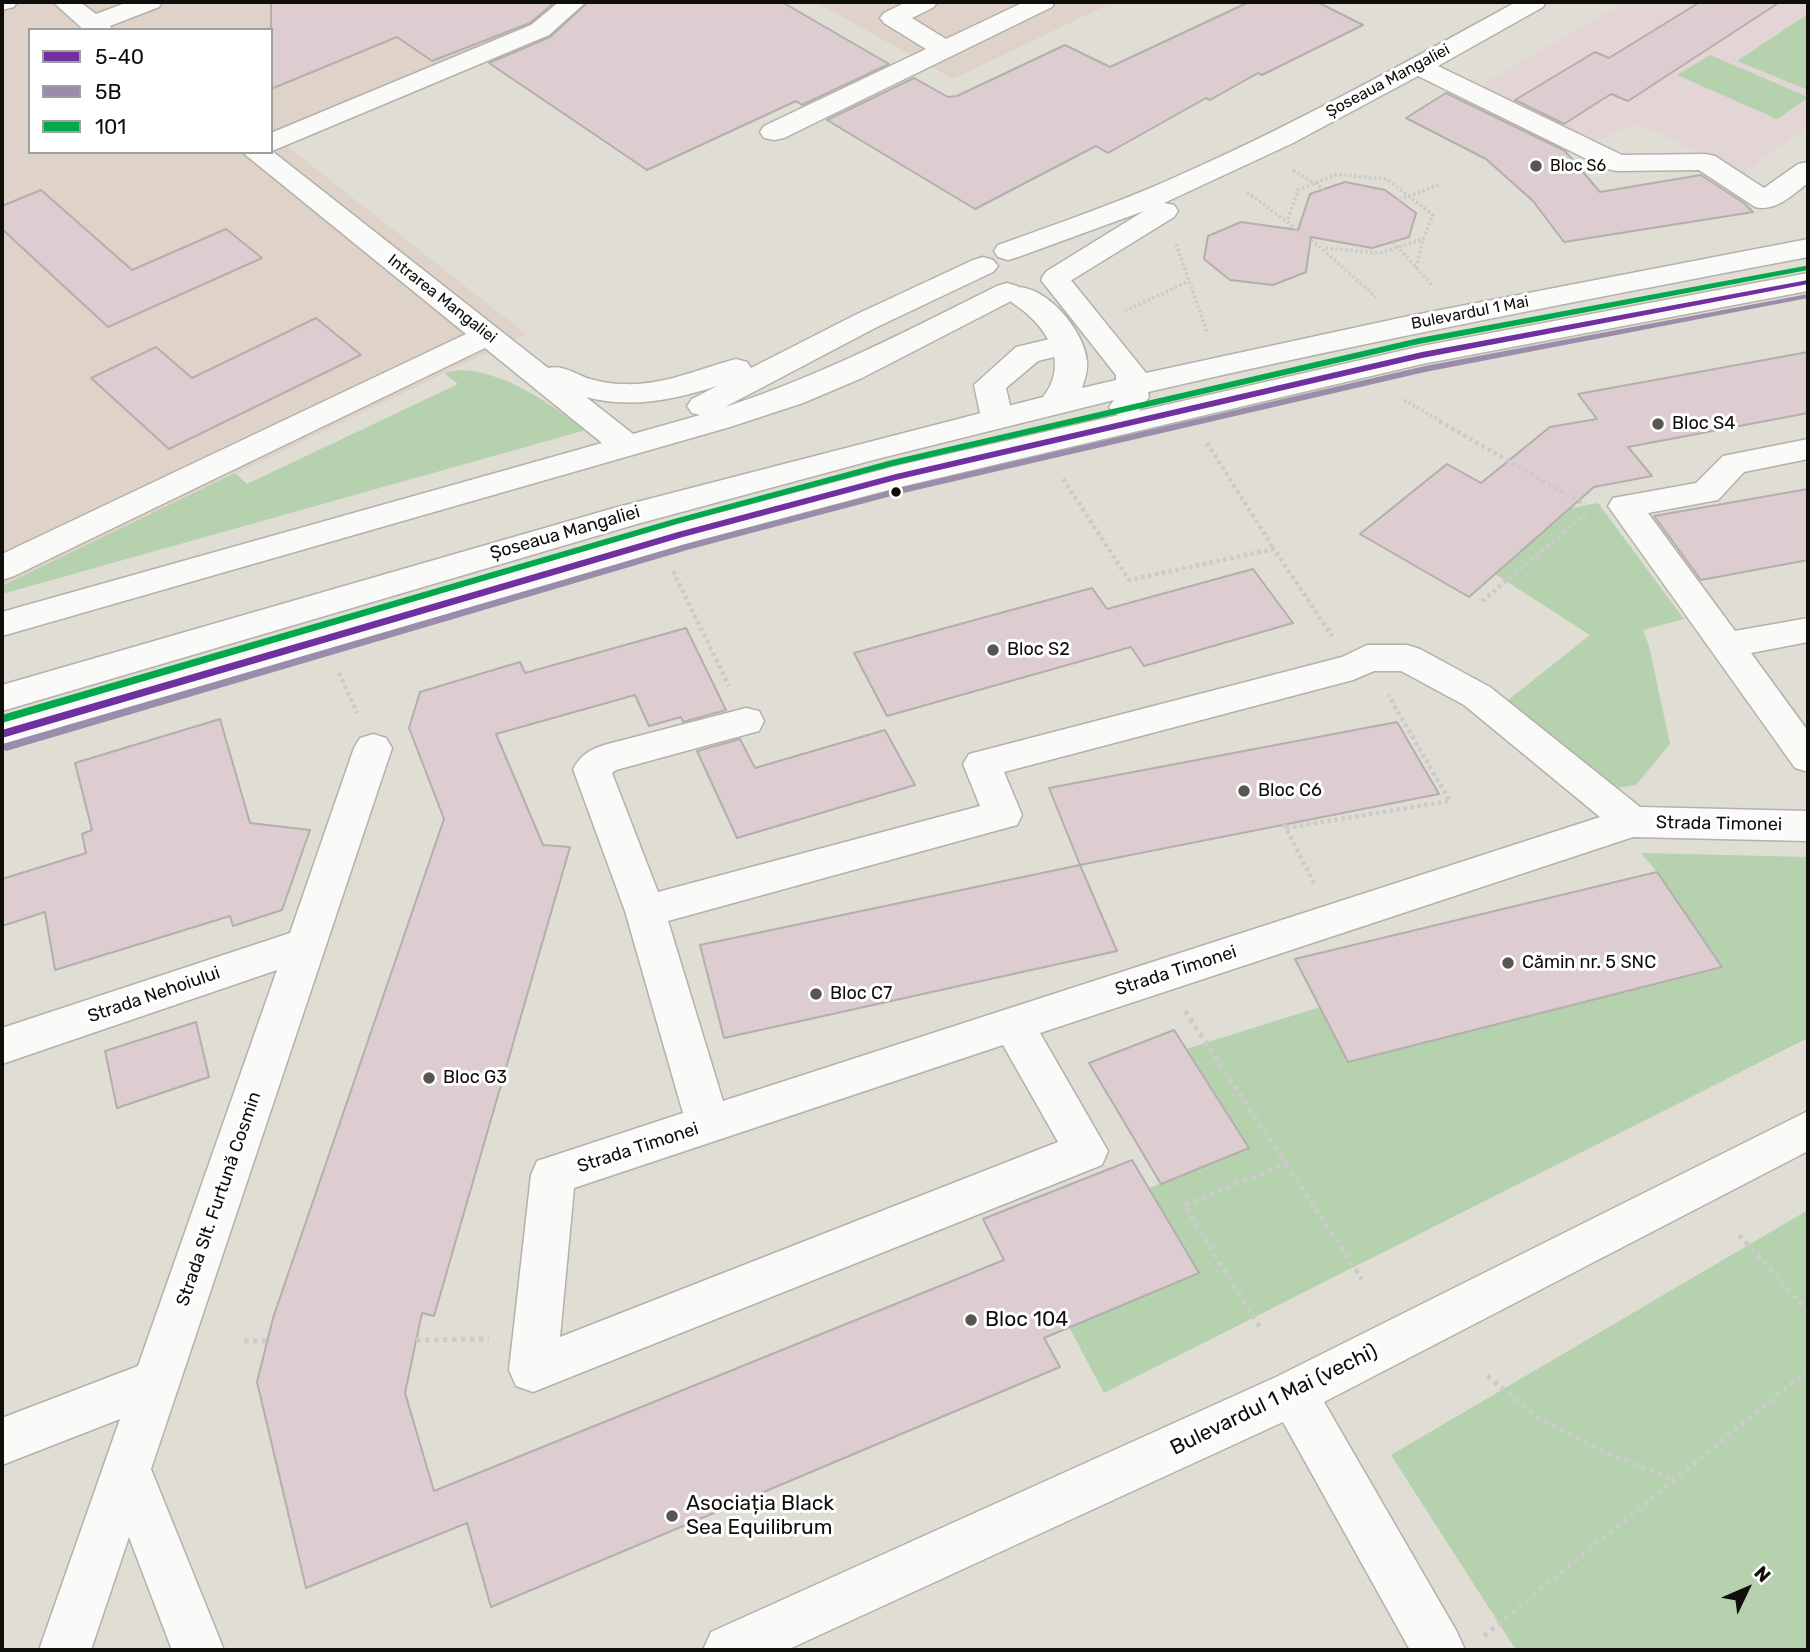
<!DOCTYPE html>
<meta charset="utf-8">
<style>
body{margin:0}
#map{position:relative;width:1810px;height:1652px;overflow:hidden;background:#dfddd4;font-family:Rubik,sans-serif}
canvas{display:block}
.frame{position:absolute;inset:0;border:4px solid #0f0e09;pointer-events:none}
.legend{position:absolute;left:28px;top:28px;width:245px;height:126px;box-sizing:border-box;background:#fff;border:2px solid #9f9f9d;margin:0;padding:9px 12px;list-style:none;font-size:21px;color:#0f0e09}
.legend li{display:flex;align-items:center;gap:14px;height:35px}
.legend b{width:35px;border:2px solid #9f9f9d}
.north{position:absolute;left:1712px;top:1554px;width:70px;height:70px;-webkit-text-stroke:5px #fff;paint-order:stroke;rotate:46deg;font-size:19px;font-weight:700;line-height:28px;text-align:center;color:#0f0e09}
.north::after{content:'';display:block;margin:auto;width:24px;height:32px;background:#0f0e09;clip-path:polygon(50% 0,100% 100%,50% 72%,0 100%)}
</style>
<div id="map">
<canvas width="1810" height="1652"></canvas>
<div class="frame"></div>
<ul class="legend">
<li><b style="height:9px;background:#7030a0"></b>5-40</li>
<li><b style="height:9px;background:#9a8caa"></b>5B</li>
<li><b style="height:9px;background:#01a84c"></b>101</li>
</ul>
<div class="north">N</div>
</div>
<script>
const context = document.querySelector('canvas').getContext('2d');
context.lineJoin = 'round';
function fill(path, color) {
  context.fillStyle = color;
  context.fill(path, 'evenodd');
}
function strokePath(path, color, width, dash) {
  context.strokeStyle = color;
  context.lineWidth = width;
  context.lineCap = dash ? 'butt' : 'round';
  context.setLineDash(dash || []);
  context.stroke(path);
}
function label(font, color, halo, rows, align = 'center') {
  context.font = font + ' Rubik,sans-serif';
  context.lineWidth = 6;
  context.setLineDash([]);
  context.textBaseline = 'middle';
  context.strokeStyle = halo;
  context.fillStyle = color;
  for (const [text, x, y, turn = 0] of rows) {
    context.save();
    context.translate(x, y);
    context.rotate((+turn || 0) * Math.PI / 180);
    context.textAlign = isNaN(turn) ? turn : align;
    if (halo) context.strokeText(text, 0, 0);
    context.fillText(text, 0, 0);
    context.restore();
  }
}
fill(new Path2D(`
 M2 2H593L274 136 526 334 2 586ZM30 30H271V152H30Z
 M816 2H1113L953 79Z`), '#dfd2c8');
fill(new Path2D(`
 M1626 2H1808V126L1743 174 1638 124 1595 141 1479 86Z`), '#e3d5d6');
fill(new Path2D(`
 M1808 14V90L1737 61Z
 M1710 55 1808 97V98L1777 119 1677 75Z
 M459 370C506 371 549 404 586 430L2 594V586L235 473 247 484 458 384 444 373Z
 M1598 503 1684 619 1643 630 1649 646 1670 744 1636 785 1610 789 1507 701 1590 635 1495 574 1571 508Z
 M1641 853 1808 857V1038L1104 1393 1069 1327 1199 1273 1149 1188 1248 1148 1186 1049 1320 1007 1349 1062 1722 968 1657 872Z
 M1808 1210V1650H1516L1391 1455Z`), '#b5d1ae');
const building = new Path2D(`
 M271 2H555L530 23 432 61 397 37 271 89Z
 M588 2H782L889 64 802 105 796 101 647 170 489 63 550 37Z
 M1249 2H1317L1363 25 1262 75 1258 73 1210 100 1206 98 1108 153 1096 146 975 209 827 120 914 78 948 97 957 96 1065 45 1110 67Z
 M1700 2H1780L1628 101 1611 94 1564 124 1515 100 1595 52 1609 58Z
 M1446 93 1565 151 1600 192 1701 175 1744 203 1753 212 1564 242 1533 201 1486 159 1406 118Z
 M1345 182 1385 190 1416 213 1409 237 1372 248 1311 237 1306 272 1273 285 1230 280 1204 259 1208 236 1241 222 1298 230 1310 194Z
 M41 190 132 270 226 229 262 258 108 327 2 229V206Z
 M316 318 361 355 169 449 91 378 156 347 192 378Z
 M1808 352V413L1628 447 1652 476 1594 487 1469 597 1360 534 1447 464 1481 483 1550 427 1597 419 1578 394Z
 M1808 489V560L1701 580 1654 516Z
 M1253 569 1293 623 1144 666 1131 647 887 716 854 653 1092 588 1107 609Z
 M686 628 726 710 683 722 681 717 649 726 635 695 496 734 543 845 570 847 434 1316 422 1313 405 1393 434 1491 1004 1260 983 1219 1132 1160 1199 1273 1044 1338 1060 1367 491 1607 467 1523 306 1588 257 1382 273 1318 444 819 409 728 420 692 520 662 525 673Z
 M220 719 250 823 310 830 282 910 233 926 230 916 55 970 45 912 2 926V879L86 853 82 834 92 830 75 763Z
 M1397 722 1439 794 1080 865 1049 788Z
 M885 730 915 785 737 838 697 751 740 739 755 768Z
 M1080 865 1117 951 724 1038 700 945Z
 M1657 872 1722 967 1348 1062 1295 959Z
 M196 1022 209 1077 117 1108 105 1051Z
 M1174 1030 1249 1148 1161 1184 1089 1063Z`);
fill(building, '#decdd0');
strokePath(building, '#b2afac', 2);
const minor = new Path2D(`
 M2 2H17L14 7 2 10Z
 M53 2H80L96 14 128 2H162L159 7 110 26 112 30H84Z
 M559 2H586L549 35 272 151 548 368C563 364 577 375 590 379 601 382 612 384 623 384 663 386 698 369 736 359L747 362 751 368 855 315 973 260 983 257 993 260 998 266 993 272 877 327 725 407C820 376 907 331 997 286L1007 283 1017 286 1022 292 1017 298 862 378 803 403 730 427 2 636V612L602 443 485 348 14 576 2 580V554L466 334 242 152H271V133L531 25ZM717 386 692 399 687 406 692 413 700 415 633 434 586 397C631 409 673 400 717 386Z
 M906 2H937L934 7 912 18 946 39 1024 2H1055L1052 7 784 138 774 140 764 138 760 132 764 126 926 49 884 23 880 18 884 13Z
 M1516 2H1546L1543 7 1438 66 1622 155 1705 154 1715 156 1764 188 1798 164 1808 162V183C1792 195 1776 212 1755 207L1699 170 1617 171 1607 169 1418 76 1293 143 1164 203 1174 205 1178 211 1174 217 1067 283 1057 286 1047 283 1042 277 1047 271 1144 211 1018 257 1008 260 998 257 994 251 998 245C1056 224 1115 204 1171 179 1290 127 1403 64 1516 2Z
 M1067 335 1078 337 1082 344 1078 351 1038 361 1006 388 1013 418 1008 425 997 428 986 425 981 418 974 385 1016 347Z
 M1808 439V459L1744 472 1718 500 1648 513 1735 631 1808 618V642L1751 653 1808 731V772L1795 768 1608 506 1613 498 1696 483 1723 456Z
 M1367 645H1407L1420 649 1490 687 1640 807 1808 811V841L1633 837 1040 1033 1108 1151 1102 1165 533 1392 516 1386 509 1370 531 1175 537 1161 683 1113 625 911 573 769C581 755 589 750 604 745L746 708 759 711 764 721 759 731 616 770 612 773 658 892 980 806 963 764 969 754 1342 657ZM1374 671H1401L1464 705 1600 817 723 1101 668 921 1017 825 1022 815 1004 772 1353 680ZM1003 1045 1058 1142 560 1337 574 1188Z
 M373 734 386 738 392 748 151 1469 224 1650H172L129 1537 91 1650H39L120 1419 2 1465V1418L138 1366 277 970 2 1064V1028L290 933 354 748 360 738Z
 M1808 1111V1151L1324 1402 1457 1632 1465 1650H1410L1283 1422 787 1650H703L711 1632 1276 1377Z`);
const major = new Path2D(`
 M1808 239V257C1588 299 1367 341 1148 392L1149 397 1139 411 1422 346 1808 273V291L1422 364 896 488 689 543 2 748V720L681 523 896 466 1119 415 1114 414 1109 407 1114 400 877 459 637 524 2 711V685L614 508 1043 397C1067 367 1052 335 1025 312 1017 306 1010 302 1004 294L1008 288C1042 279 1084 329 1087 361 1088 371 1085 378 1082 388L1116 380V375L1041 280 1046 274 1056 271 1066 274 1146 373 1404 317Z`);
strokePath(minor, '#b3b1aa', 3);
strokePath(major, '#b3b1aa', 3);
strokePath(new Path2D(`
 M1293 170 1324 189
 M1247 192 1314 242 1376 297
 M1399 200 1441 184
 M1288 219 1298 190 1337 174 1387 179 1433 215 1423 239 1379 253 1324 248
 M1393 242 1432 285
 M1176 244 1207 332
 M1416 268 1423 239
 M1125 311 1189 281
 M1404 400 1443 422`), '#cccbc9', 3.5, [2.5, 2.5]);
strokePath(new Path2D(`
 M1439 421 1585 505
 M1207 443 1274 549
 M1063 479 1129 580 1274 549 1332 636
 M673 571 729 686
 M1482 601 1586 514
 M339 673 357 713
 M1284 824 1314 883
 M1286 828 1450 801 1388 695`), '#cccbc9', 4.5, [3.5, 3.5]);
strokePath(new Path2D(`
 M1185 1011 1286 1164 1184 1205 1262 1331
 M1286 1164 1362 1279
 M1739 1235 1808 1311
 M416 1340 489 1339
 M244 1341H267
 M1487 1376 1538 1417 1595 1448 1674 1480
 M1484 1636 1808 1370`), '#cccbc9', 5, [4.5, 4.5]);
fill(minor, '#fafaf9');
fill(major, '#fafaf9');
fill(new Path2D(`
 M1808 280V284L1422 358 896 480 683 537 2 738V730L678 532 896 474 1422 352Z`), '#7030a0');
fill(new Path2D(`
 M1808 294V298L1425 372 899 494 687 550 6 751 2 748V744L6 743 682 545 899 488 1425 366Z`), '#9a8caa');
fill(new Path2D(`
 M1805 266H1808V270L1419 344 892 466 680 523 2 723V715L674 519 892 460 1419 338Z`), '#01a84c');
for (const [x, y, r, color] of [
 [1536,166,7,"#585650"],
 [1658,424,7,"#585650"],
 [896,492,6,"#0f0e09"],
 [993,650,7,"#585650"],
 [1244,791,7,"#585650"],
 [1508,963,7,"#585650"],
 [816,994,7,"#585650"],
 [429,1078,7,"#585650"],
 [971,1320,7,"#585650"],
 [672,1516,7,"#585650"]
]) {
  const dot = new Path2D();
  dot.arc(x, y, r, 0, 2 * Math.PI);
  context.fillStyle = color;
  context.fill(dot);
  strokePath(dot, '#fff', 2.5);
}
label('16px', '#0f0e09', '#fff', [
 ["Șoseaua Mangaliei",1388,81,-28],
 ["Intrarea Mangaliei",442,299,38],
 ["Bulevardul 1 Mai",1470,313,-11]
]);
label('16px', '#0f0e09', '#fff', [
 ["Bloc S6",1550,166]
], 'left');
label('18px', '#0f0e09', '#fff', [
 ["Bloc S4",1672,424],
 ["Bloc S2",1007,650],
 ["Bloc C6",1258,791],
 ["Cămin nr. 5 SNC",1522,963],
 ["Bloc C7",830,994],
 ["Bloc G3",443,1078]
], 'left');
label('18px', '#0f0e09', '#fff', [
 ["Șoseaua Mangaliei",565,533,-16],
 ["Strada Timonei",1719,824,1],
 ["Strada Timonei",1176,971,-18],
 ["Strada Nehoiului",154,995,-19],
 ["Strada Timonei",638,1148,-18],
 ["Strada Slt. Furtună Cosmin",219,1199,-71]
]);
label('21px', '#0f0e09', '#fff', [
 ["Bloc 104",985,1320],
 ["Asociația Black",686,1504],
 ["Sea Equilibrum",686,1528]
], 'left');
label('21px', '#0f0e09', '#fff', [
 ["Bulevardul 1 Mai (vechi)",1274,1400,-26]
]);
</script>
